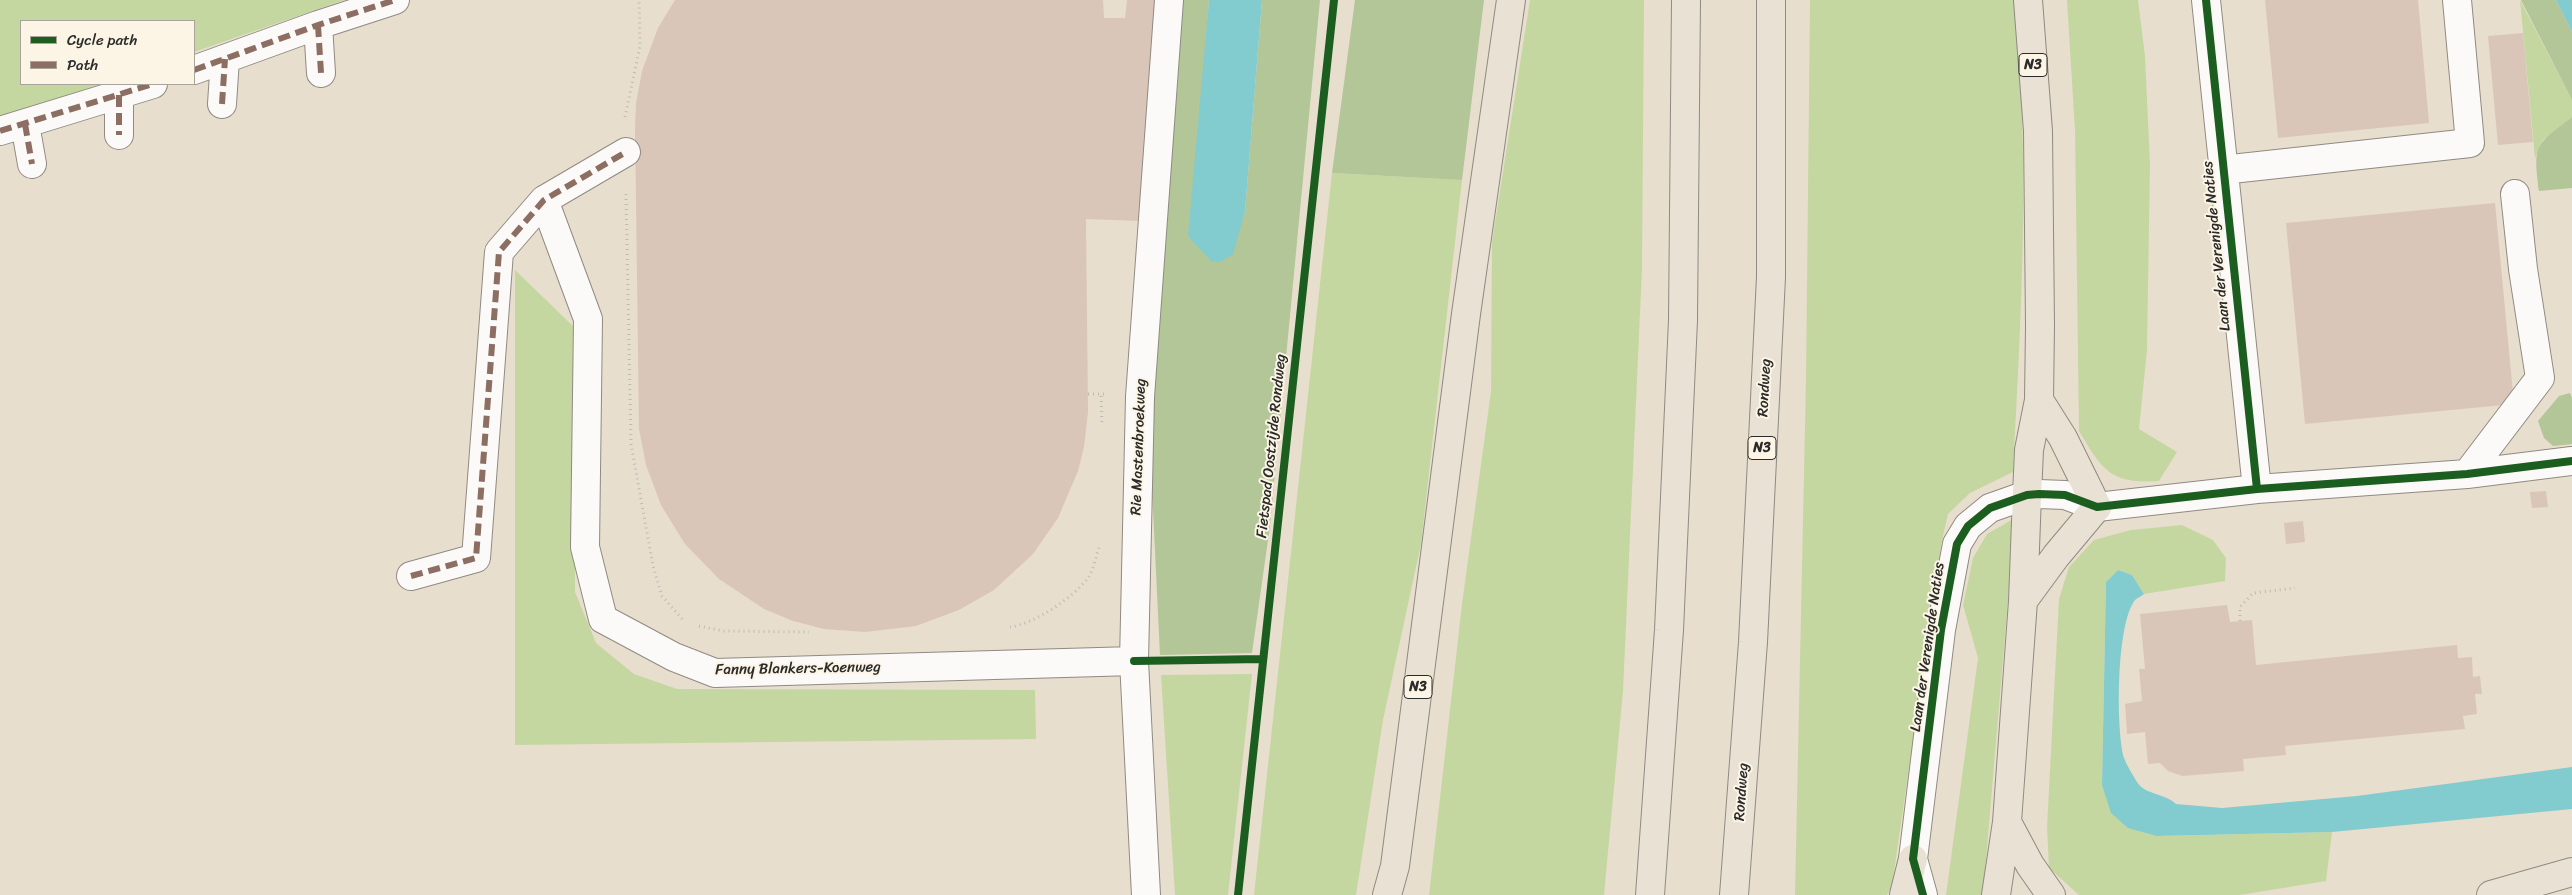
<!DOCTYPE html>
<style>
body{margin:0}
#map{position:relative;width:2572px;height:895px;overflow:hidden;background:#e8dece;font-family:Sriracha,sans-serif}
canvas{display:block}
.legend{position:absolute;left:20px;top:20px;width:175px;height:65px;box-sizing:border-box;background:#fcf5e5;border:1px solid #a8a49b;margin:0;padding:6px 9px;list-style:none;font-size:15px;color:#2b2b2b}
.legend li{display:flex;align-items:center;gap:10px;height:25px}
.legend b{width:25px;border:1px solid #a8a49b}
</style>
<div id="map">
<canvas width="2572" height="895"></canvas>
<ul class="legend">
<li><b style="height:6px;background:#1b5e20"></b>Cycle path</li>
<li><b style="height:6px;background:#8d6e63"></b>Path</li>
</ul>
</div>
<script>
const context = document.querySelector('canvas').getContext('2d');
context.lineJoin = 'round';
function fill(path, color) {
  context.fillStyle = color;
  context.fill(path, 'evenodd');
}
function strokePath(path, color, width, dash) {
  context.strokeStyle = color;
  context.lineWidth = width;
  context.lineCap = dash ? 'butt' : 'round';
  context.setLineDash(dash || []);
  context.stroke(path);
}
function label(font, color, halo, rows, align = 'center') {
  context.font = font + ' Sriracha,sans-serif';
  context.lineWidth = 4;
  context.setLineDash([]);
  context.textBaseline = 'middle';
  context.strokeStyle = halo;
  context.fillStyle = color;
  for (const [text, x, y, turn = 0] of rows) {
    context.save();
    context.translate(x, y);
    context.rotate((+turn || 0) * Math.PI / 180);
    context.textAlign = isNaN(turn) ? turn : align;
    if (halo) context.strokeText(text, 0, 0);
    context.fillText(text, 0, 0);
    context.restore();
  }
}
fill(new Path2D(`
 M0 0H344L194 52V21H21V84H101L0 119Z
 M1530 0H1644L1642 269 1623 691 1604 895H1429L1462 604 1491 391 1492 242Z
 M1810 0H2014C2031 157 2021 315 2013 472L1970 493 1948 514 1941 545 1892 886 1887 895H1795L1806 379Z
 M2067 0H2138L2145 56 2150 164 2147 350 2139 429 2177 452 2159 481C2110 484 2103 471 2079 431L2075 131Z
 M2520 0 2572 100V117L2542 141 2535 158Z
 M1332 173 1462 180 1421 544 1383 720 1356 895H1254Z
 M515 270 574 327 575 592 596 643 634 674 677 689 1035 690 1036 739 515 745Z
 M2015 518 1983 895H1946L1978 658 1963 605 1973 558 1987 534Z
 M2182 525 2213 540 2226 558 2225 581 2144 594 2132 575 2118 570 2106 582 2102 785 2157 836 2332 832 2326 881 2240 895H2079L2049 868 2047 827 2059 599 2069 567 2094 540 2131 530Z
 M1252 674 1228 895H1175L1161 675Z`), '#c5d7a0');
fill(new Path2D(`
 M1183 0H1209L1201 108 1239 228 1245 211 1262 0H1320L1270 526 1252 653 1160 655 1148 406 1163 222 1177 94Z
 M1355 0H1484L1462 180 1332 173Z
 M2521 0H2556L2572 32V100Z
 M2572 117V188L2539 191C2533 143 2535 146 2572 117Z
 M2570 393 2572 398V444L2553 446 2544 438 2538 421 2559 396Z`), '#b2c698');
fill(new Path2D(`
 M1209 0H1262L1245 211 1233 254 1220 262 1211 261 1188 236Z
 M2556 0H2572V32Z
 M2118 570 2132 575 2144 594C2142 596 2137 598 2135 600 2116 624 2116 729 2124 758 2127 766 2133 775 2137 782 2145 795 2165 793 2176 804L2222 808 2357 796 2572 767V809L2332 832 2157 836 2128 828 2111 813 2102 785 2106 582Z`), '#82cbcf');
fill(new Path2D(`
 M675 0H1103L1104 18H1125L1127 0H1160L1139 221 1086 219 1088 412 1084 447 1078 471 1058 518 1033 554 994 590 959 610 916 626 865 632 824 629 793 621 764 609 719 579 685 544 661 505 646 465 639 429 635 128 636 103 642 71 658 28Z
 M2265 0H2418L2429 123 2278 138Z
 M2523 33 2533 142 2498 145 2488 36Z
 M2495 203 2514 404 2305 424 2286 223Z
 M2546 491 2548 507 2532 508 2530 492Z
 M2303 521 2305 542 2286 544 2284 523Z
 M2227 605 2230 622 2252 620 2256 665 2457 645 2458 658 2472 657 2473 677 2480 676 2482 694H2475L2477 714 2463 716 2465 729 2285 746 2286 755 2243 759 2244 771 2182 776 2168 771 2160 763 2148 764 2145 732 2127 734 2125 704 2142 701 2139 669H2145L2140 614Z`), '#d9c6b9');
const minor = new Path2D(`
 M2206 0 2257 489
 M318 25 321 73
 M194 70 318 25 395 0
 M119 95V135
 M222 104 225 59
 M25 124 32 164
 M0 131 153 84
 M2222 170 2470 143 2457 0
 M544 200 588 319 585 547 603 619 674 657 715 673 1134 661
 M2467 474 2540 378 2523 269 2515 194
 M411 576 476 558 499 252 544 200 626 152
 M1146 895 1134 661 1140 397 1169 0
 M1923 895 1913 859 1941 630 1957 544 1968 526 1990 508 2027 495 2039 494 2065 495 2097 507 2257 489 2467 474 2572 461`);
const major = new Path2D(`
 M2023 601 2056 556 2097 507
 M2007 822 2030 865 2051 895
 M1904 895 1913 859
 M1996 895 2007 822 2023 601 2027 495
 M2491 895 2572 872`);
const highway = new Path2D(`
 M2039 400 2063 438 2097 507
 M2027 495 2029 450 2039 400 2040 326 2038 131 2028 0
 M1387 895 1395 866 1466 314 1511 0
 M1650 895 1669 630 1683 320 1686 0
 M1734 895 1753 642 1771 277V0`);
strokePath(minor, '#8f8a82', 30);
strokePath(major, '#8f8a82', 30);
strokePath(highway, '#8f8a82', 30);
strokePath(new Path2D(`
 M625 117 640 46 639 0
 M626 194 631 444 653 566 662 596 684 621
 M1088 394H1101
 M1102 422 1101 394H1104
 M2240 621V607L2253 593 2295 588
 M699 626 723 631 809 632
 M1010 627C1034 624 1073 598 1088 578 1094 570 1096 555 1100 545`), '#bdbbb8', 3, [1, 4]);
strokePath(minor, '#fcfaf8', 28);
strokePath(major, '#e8e1d4', 28);
strokePath(highway, '#e8e1d4', 28);
strokePath(new Path2D(`
 M318 25 321 73
 M194 70 318 25 395 0
 M119 95V135
 M222 104 225 59
 M25 124 32 164
 M0 131 153 84
 M411 576 476 558 499 252 544 200 626 152`), '#8d6e63', 6, [12, 6]);
strokePath(new Path2D(`
 M2206 0 2257 489
 M1134 661 1263 659
 M1238 895 1334 0
 M1923 895 1913 859 1941 630 1957 544 1968 526 1990 508 2027 495 2039 494 2065 495 2097 507 2257 489 2467 474 2572 461`), '#1b5e20', 8);
for (const [x, y, w] of [
 [2033,65,28],
 [1762,448,28],
 [1418,687,28]
]) {
  const box = new Path2D();
  box.roundRect(x - w / 2, y - 11.5, w, 23, 4);
  context.fillStyle = '#fcf5e5';
  context.fill(box);
  strokePath(box, '#2b2b2b', 1);
}
label('bold 14px', '#2b2b2b', null, [
 ["N3",2033,65],
 ["N3",1762,448],
 ["N3",1418,687]
]);
label('15px', '#2b2b2b', '#fcf5e5', [
 ["Laan der Verenigde Naties",2217,246,-96],
 ["Rondweg",1765,388,-87],
 ["Fietspad Oostzijde Rondweg",1272,446,-84],
 ["Rie Mastenbroekweg",1139,447,-88],
 ["Laan der Verenigde Naties",1928,647,-82],
 ["Fanny Blankers-Koenweg",798,669,-1],
 ["Rondweg",1742,792,-86]
]);
</script>
